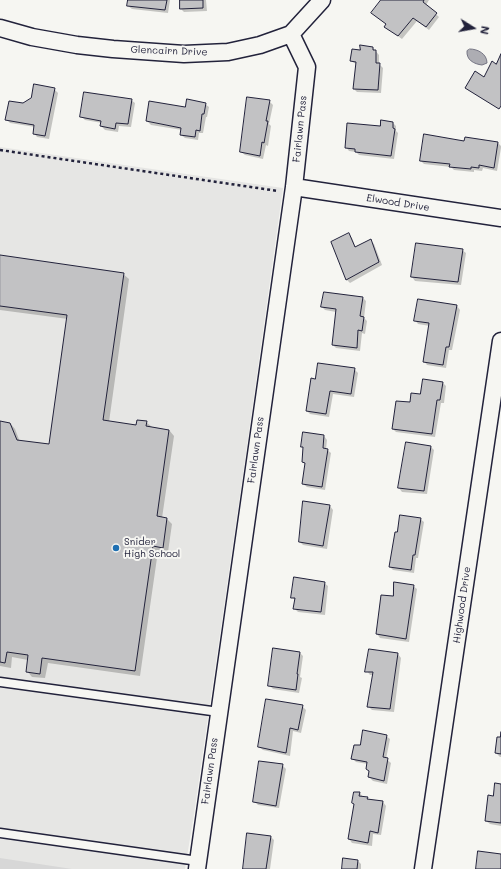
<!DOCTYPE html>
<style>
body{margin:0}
#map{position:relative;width:501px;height:869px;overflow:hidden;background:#f6f6f2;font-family:Mali,sans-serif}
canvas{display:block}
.north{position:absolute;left:453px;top:8px;width:40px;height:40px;-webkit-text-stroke:3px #f6f6f2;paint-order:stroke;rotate:101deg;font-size:11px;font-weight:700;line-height:16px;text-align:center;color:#22223b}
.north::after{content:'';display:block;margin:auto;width:14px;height:18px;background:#22223b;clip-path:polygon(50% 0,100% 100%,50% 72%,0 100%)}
</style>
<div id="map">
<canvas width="501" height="869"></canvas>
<div class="north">N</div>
</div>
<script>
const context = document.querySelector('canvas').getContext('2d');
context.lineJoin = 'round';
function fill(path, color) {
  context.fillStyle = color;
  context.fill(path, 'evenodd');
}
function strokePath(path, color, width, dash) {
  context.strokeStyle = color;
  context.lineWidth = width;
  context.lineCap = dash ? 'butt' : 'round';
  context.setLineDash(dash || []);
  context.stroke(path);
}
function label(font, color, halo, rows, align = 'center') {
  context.font = font + ' Mali,sans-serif';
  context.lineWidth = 4;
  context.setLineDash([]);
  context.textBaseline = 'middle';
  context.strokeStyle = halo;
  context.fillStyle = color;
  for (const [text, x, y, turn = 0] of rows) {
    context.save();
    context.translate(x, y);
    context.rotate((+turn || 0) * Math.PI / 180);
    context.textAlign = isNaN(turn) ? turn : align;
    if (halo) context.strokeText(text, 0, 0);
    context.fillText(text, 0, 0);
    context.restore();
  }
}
fill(new Path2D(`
 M0 147 283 188 243 474 194 814 185 869H0Z`), '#e6e6e4');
fill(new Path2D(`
 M0 858 72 869H0Z`), '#d7d7d7');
const water = new Path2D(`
 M470 49C478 49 487 54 487 63L482 65C474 64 466 60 467 51Z`);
fill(water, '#adadb3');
strokePath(water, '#757583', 1);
fill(new Path2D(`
 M129 0H170L168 13 132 9 128 6Z
 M181 0H206L207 11 184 12 181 9Z
 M383 0H429L426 5 439 17 429 30 417 21 402 39 389 30 385 27 387 25 372 13Z
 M373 48 379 55V64L383 68 381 93 357 92 354 89 356 64 351 61 361 51Z
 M54 89 58 93 49 139 37 137 34 133 35 127 10 123 6 119 24 104Z
 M131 100 135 103 131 127 119 126 118 132 105 130 101 126 102 123 85 120 82 117Z
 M269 101 273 105 269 124 271 126 268 146 266 145 263 159 245 155 241 152Z
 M205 104 209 107 207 117H206L203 133H199L198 140 185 138 181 135 182 130 151 125 147 121Z
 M393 123 396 126V131L398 133 394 159 359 155 356 152 349 151 346 147 380 127Z
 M465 142 498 143 501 146V148L497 171 483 168 482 171 474 170V172L454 170 451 167 424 164 421 161Z
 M349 234 352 238 356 248 371 241 374 244 382 265 350 283 346 279Z
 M462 250 466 253 461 285 415 281 412 277Z
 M0 256 123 274 129 279 109 422 137 426 146 422 152 427 169 430 174 436 162 518 167 519 172 524 168 552 158 551 140 676 48 663 45 678 32 677 27 671 28 660 12 657 11 668 0 666V422L10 423 15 429 20 442 50 446 68 319 0 310Z
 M324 293 363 298 366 301 364 318 367 321 365 334 362 333 360 351 336 348 333 345 336 312 325 310 322 307Z
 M419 300 457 306 460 310 452 350H449L446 368 427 365 424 361 430 326 418 324 415 320Z
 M354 369 358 373 354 397 333 394 329 417 310 414 307 411 316 380Z
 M424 380 443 383 446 386 444 403H441L435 437 396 432 393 429 411 404 421 395Z
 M324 436 327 440 326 449 331 453 325 490 307 487 303 484 306 465 303 461 304 448 302 447Z
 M431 447 434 450 427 494 402 492 399 488Z
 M330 506 333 510 327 549 303 545 300 542Z
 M420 519 424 522 418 558H416L414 573 393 570 390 567Z
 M324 583 328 586 325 615 298 612 294 608 296 601 292 597Z
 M413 586 417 589 409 642 380 638 377 634 382 596 394 598Z
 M300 653 303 656 300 677 302 678 299 693 273 689 270 686Z
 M398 654 401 658 394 712 372 710 369 707 373 675H370L367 671Z
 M302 706 306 710 301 733 293 731 290 756 263 750 259 747Z
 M386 736 390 739 386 759 391 763 387 784 373 781 369 777 370 772 368 764 356 762 352 758 361 746Z
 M501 738V757H500L496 753Z
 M282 765 286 769 279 808 258 805 254 801Z
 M501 785V826L490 824 486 821 494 797Z
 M360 793 363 797 367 798 370 800 383 802 386 806 381 835 373 834 372 846 352 843 349 839 355 804Z
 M271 837 274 840 270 869H244Z
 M358 861 361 864V869H343Z`), '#0003');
const building = new Path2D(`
 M128 0H167L165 10 127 6Z
 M180 0H203V8L180 9Z
 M381 0H424L423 2 437 13 426 27 413 18 398 36 384 27 386 24 371 13Z
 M360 45 373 47V50H376V63H380L378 90 353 89 356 62 350 61 352 49 360 50Z
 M501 54V106L499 109 465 88 475 71 484 77 492 61 496 64Z
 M34 84 55 88 45 136 33 134 34 125 5 120 9 101 23 103 31 98Z
 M84 92 132 99 128 124 116 123 115 129 100 126 101 121 80 117Z
 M247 97 270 100 266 121H268L264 143 262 142 260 156 240 152Z
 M187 99 206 103 204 114H202L200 131 196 130 195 137 180 135 181 128 146 121 149 101 185 107Z
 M381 120 393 122V128L395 129 391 156 355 152V149L345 148 347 123 380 126Z
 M424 134 464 141 465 137 498 142 494 168 479 165V168L471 167V169L449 167 450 164 420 161Z
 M349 233 355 247 371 239 379 262 346 280 331 242Z
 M416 243 463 249 458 282 411 277Z
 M0 255 124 273 103 420 136 425 137 420 147 421 146 426 169 430 157 516 167 518 163 548 153 546 135 671 42 658 40 674 26 672 28 655 7 652 5 663 0 662V421L10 423 17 440 49 444 67 315 0 306Z
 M324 292 363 297 360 316 364 317 362 331 358 330 357 348 332 345 336 309 321 307Z
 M418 299 457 305 449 347H446L443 365 423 362 429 323 414 321Z
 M318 363 355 368 351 394 330 391 326 414 306 411 311 378 315 379Z
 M423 379 443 382 440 400H437L432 434 392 429 396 401 410 402 411 393 420 394Z
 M303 432 324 435 323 448 328 449 322 487 302 484 305 463 302 462 303 447H301Z
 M406 442 431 446 424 491 398 488Z
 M303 501 330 505 323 546 299 542Z
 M400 515 421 518 415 555H413L411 570 389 567 395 532H397Z
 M294 577 325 582 321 612 293 609 295 598H291Z
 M394 582 414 585 406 639 376 634 381 595 393 596Z
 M273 648 300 652 297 674H298L296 690 268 686Z
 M369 649 398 653 390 709 367 707 373 672H365Z
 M266 699 303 705 298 730 290 728 286 753 258 747Z
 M363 730 387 735 383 757 388 758 384 781 368 777 369 771 366 769 367 762 351 759 354 745H360Z
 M501 732V754L495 753 497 737H500Z
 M259 761 283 764 276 806 253 802Z
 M495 783 501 784V823L485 821 488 795 493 796Z
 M354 792H360L359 796 368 797 367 799 383 801 378 833 370 831 368 843 348 839 354 804 352 803Z
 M247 833 271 836 266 869H243Z
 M478 851 501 854V869H476Z
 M343 858 358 860 357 869H342Z`);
fill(building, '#c2c2c4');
strokePath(building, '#22223b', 1);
const lane = new Path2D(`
 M0 682 219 712
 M0 833 198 861`);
const street = new Path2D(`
 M0 28 32 37 77 45 113 49 184 54 228 52 260 45 291 34 322 0
 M294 187 501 218
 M197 869 294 187 307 67 291 34
 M423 869 501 341`);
strokePath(lane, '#22223b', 11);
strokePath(street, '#22223b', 19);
strokePath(new Path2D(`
 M0 150 278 191`), '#22223b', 2.5, [3, 3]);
strokePath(lane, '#f6f6f2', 8);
strokePath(street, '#f6f6f2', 16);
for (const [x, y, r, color] of [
 [116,548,4,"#1f6fb2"]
]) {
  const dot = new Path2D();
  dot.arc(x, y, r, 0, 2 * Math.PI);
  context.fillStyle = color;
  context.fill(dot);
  strokePath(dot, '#f6f6f2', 1.5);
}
label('10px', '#22223b', '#f6f6f2', [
 ["Glencairn Drive",169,51,2],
 ["Fairlawn Pass",300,129,-84],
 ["Elwood Drive",398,203,9],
 ["Fairlawn Pass",256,450,-82],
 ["Highwood Drive",462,605,-82],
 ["Fairlawn Pass",210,771,-82]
]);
label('10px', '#22223b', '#f6f6f2', [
 ["Snider",124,542],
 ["High School",124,554]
], 'left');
</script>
